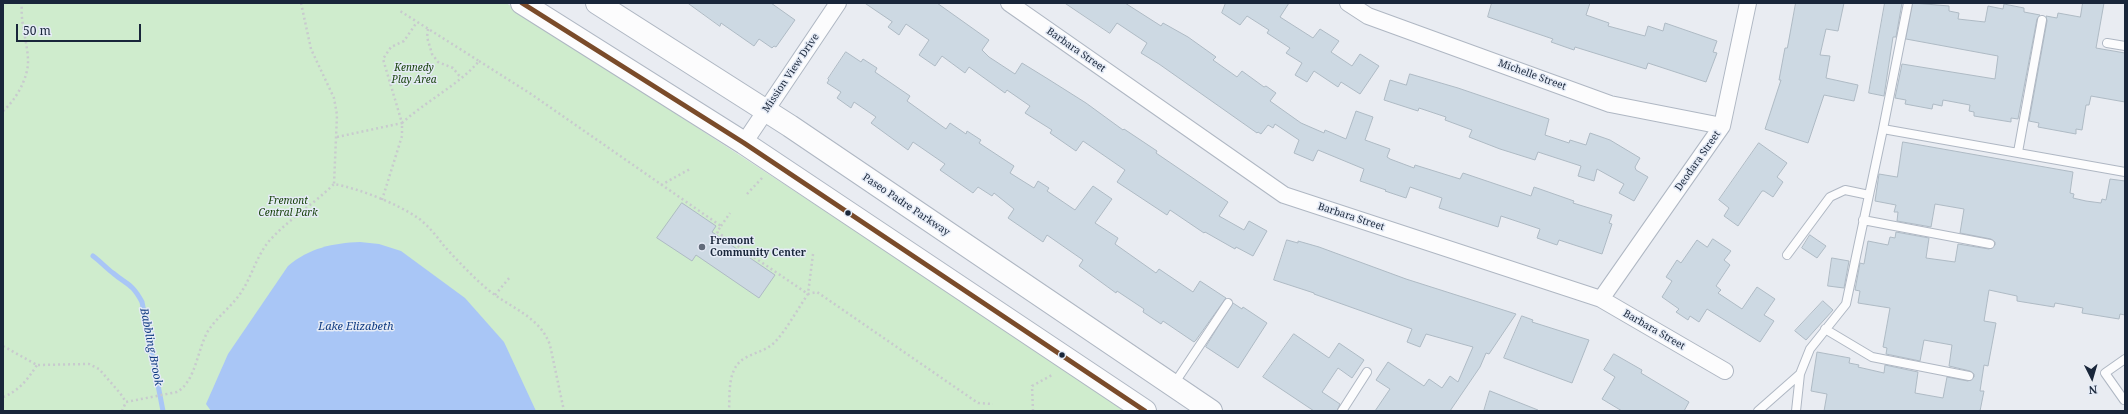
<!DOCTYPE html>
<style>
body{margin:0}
#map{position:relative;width:2128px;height:414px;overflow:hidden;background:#e9ecf2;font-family:"Noto Serif",serif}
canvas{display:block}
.frame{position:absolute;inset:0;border:4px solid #19263a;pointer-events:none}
.north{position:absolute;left:2072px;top:358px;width:40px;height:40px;-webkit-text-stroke:3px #e5ebf6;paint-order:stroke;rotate:175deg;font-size:11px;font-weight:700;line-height:16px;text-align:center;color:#19263a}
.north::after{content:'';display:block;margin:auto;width:14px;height:18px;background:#19263a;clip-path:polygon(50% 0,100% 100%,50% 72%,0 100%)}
.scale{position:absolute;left:16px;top:24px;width:125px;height:18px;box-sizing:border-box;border:2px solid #19263a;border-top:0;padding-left:5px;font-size:12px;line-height:14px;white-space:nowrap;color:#19263a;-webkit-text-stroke:3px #e5ebf6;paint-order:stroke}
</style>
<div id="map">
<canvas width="2128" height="414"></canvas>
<div class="frame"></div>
<div class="north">N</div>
<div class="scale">50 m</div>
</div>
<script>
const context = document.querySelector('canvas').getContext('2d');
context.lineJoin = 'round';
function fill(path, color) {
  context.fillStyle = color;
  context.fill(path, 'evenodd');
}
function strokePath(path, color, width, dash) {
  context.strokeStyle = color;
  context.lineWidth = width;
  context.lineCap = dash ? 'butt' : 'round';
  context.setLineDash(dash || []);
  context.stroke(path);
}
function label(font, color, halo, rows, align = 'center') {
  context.font = font + ' "Noto Serif",serif';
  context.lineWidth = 3;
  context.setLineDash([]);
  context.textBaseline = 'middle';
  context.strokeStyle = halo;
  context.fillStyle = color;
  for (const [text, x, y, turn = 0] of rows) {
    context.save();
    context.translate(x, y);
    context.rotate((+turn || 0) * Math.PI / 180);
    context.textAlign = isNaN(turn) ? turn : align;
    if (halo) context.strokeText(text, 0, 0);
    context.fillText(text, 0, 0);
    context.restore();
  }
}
fill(new Path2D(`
 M3 3H506L994 321 1129 411H3Z`), '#cfeccd');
fill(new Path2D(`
 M360 242 379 244 401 251 465 298 504 342 536 411H211L206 404 228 354 288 266C309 248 333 243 360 242Z`), '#a9c6f6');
strokePath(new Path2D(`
 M93 256C100 261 106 268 113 273 127 285 132 283 142 302L163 411`), '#a9c6f6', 5);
const building = new Path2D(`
 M688 3H771L795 20 776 47 774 46 772 48 759 39 754 46 721 23 720 26Z
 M865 3H937L989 40 982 50 989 57 1015 74 1022 63 1048 79 1086 103 1123 130 1124 129 1157 151 1156 153 1228 202 1219 216 1244 230 1249 221 1267 231 1253 256 1236 247 1235 249 1205 232 1204 233 1170 210 1167 215 1117 182 1125 170 1083 141 1076 151 1050 133 1052 130 1025 113 1030 106 1007 90 1005 93 969 67 965 73 942 56 935 66 919 55 929 40 906 24 899 35 888 27 892 22Z
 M1065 3H1125L1161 26 1163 23 1188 37 1216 57 1213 60 1237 77 1242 71 1264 87 1266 86 1276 93 1270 101 1301 123 1324 133 1325 130 1346 139 1356 111 1373 117 1365 140 1390 149 1387 157 1390 159 1414 168 1415 165 1460 179 1463 173 1531 196 1534 187 1574 201 1573 203 1612 215 1609 223 1612 224 1602 254 1559 240 1557 245 1537 238 1540 229 1501 216 1498 227 1439 208 1442 198 1410 187 1406 198 1385 191 1386 190 1360 181 1364 169 1318 150 1313 161 1294 153 1299 140 1275 124 1273 128 1268 125 1261 134 1258 132 1257 133 1159 64 1141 53 1147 43 1117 23 1110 33Z
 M1226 3H1289L1280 17 1313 38 1320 29 1339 41 1331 52 1352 66 1360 54 1379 66 1360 94 1341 82 1338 87 1314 71 1307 82 1295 75 1302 63 1286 53 1290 48 1267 33 1269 30 1247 16 1240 25 1222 13Z
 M1492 3H1590L1586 15 1609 23 1608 26 1645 36 1648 26 1663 31 1665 23 1717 41 1713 52 1717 53 1706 82 1648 63 1646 69 1575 47 1574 50 1551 42 1553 39 1488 17Z
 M1796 3H1844L1838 31 1826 29 1820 55 1830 56 1826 78 1858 85 1854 101 1824 95 1808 143 1765 129 1781 80H1779L1785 48H1787Z
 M1885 3H1902L1896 37H1893L1884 96 1869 93Z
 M1913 3 1949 6V11L1959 13 1958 19 1985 22 1988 6 2003 9 2004 4 2024 8V12L2040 15 2037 19 2018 119 2011 118V122L1974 116V112L1969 111 1970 105 1943 100 1942 106 1933 104 1932 109 1905 104 1906 100 1895 98 1902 64 1995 79 1998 56 1906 39Z
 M2083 3H2104L2096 48 2125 53V102L2091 96 2089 105H2086L2082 130 2076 129V134L2038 127 2039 123 2029 121 2047 21 2046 16 2057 18 2058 13 2080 17Z
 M846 52 861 62 863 59 877 68 875 72 910 96 907 101 946 129 950 123 966 134 967 131 981 140 979 143 1014 166 1010 173 1034 188 1038 181 1049 188 1047 191 1075 210 1093 186 1112 199 1095 223 1118 238 1115 244 1156 273 1159 269 1193 292 1200 281 1226 298 1196 340 1194 342 1163 321 1161 324 1143 312 1144 309 1117 291 1116 293 1079 266 1083 260 1047 235 1043 242 1008 218 1014 209 994 193 992 196 978 187 973 193 940 170 945 164 913 142 908 150 871 123 876 117 854 102 851 108 837 98 841 92 827 83 829 80 828 79Z
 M1410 74 1458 88 1549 119 1545 135 1569 143 1570 140 1586 145 1590 133 1610 140 1640 158 1635 167 1636 170 1648 177 1634 201 1619 193 1624 184 1597 169 1594 181 1578 176 1581 166 1538 152 1535 160 1500 149 1469 137 1472 130 1445 120 1446 117 1419 108 1418 111 1384 100 1390 80 1406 85Z
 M1903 142 2073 172 2070 193 2074 194 2073 198 2086 201 2101 203 2102 199 2106 200 2110 179 2125 181V315L2120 314 2119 319 2082 313 2083 308 2055 303 2054 307 2017 301V296L1989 290 1984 321 1996 323 1988 366 1984 365 1980 391H1984L1980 411H1824L1827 394 1811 391 1817 352 1850 358 1849 363 1859 365 1858 367 1884 373 1885 365 1918 372 1915 393 1943 398 1947 377 1968 381 1974 377V374L1970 371 1949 366 1952 345 1924 340 1920 361 1886 354 1887 348 1883 347 1890 308 1858 303 1860 291 1855 290 1860 263 1864 264 1868 241 1888 245 1890 237 1895 238 1896 232 1929 238 1926 258 1955 262 1958 244 1989 249 1995 245V242L1991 239 1960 233 1964 209 1935 204 1931 227 1897 221 1898 212H1894L1896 205 1875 201 1879 174 1897 177Z
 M1759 143 1787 163 1777 177 1783 182 1773 197 1764 191H1762L1738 226 1724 216 1729 208 1719 200Z
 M682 203 716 226 712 232 775 275 759 298 696 255 692 261 657 238Z
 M1810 235 1826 246 1817 258 1802 248Z
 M1713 239 1731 251 1724 260 1730 265 1716 286 1721 290 1718 293 1742 309 1757 287 1775 299 1764 315 1774 321 1760 342 1707 309 1699 322 1690 316 1688 320 1676 312 1679 309 1662 297 1672 281 1666 277 1677 260 1681 263 1697 240 1707 247Z
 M1287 240 1298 243V241L1319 247 1406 279 1516 314 1489 354 1486 353 1480 367 1450 411H1375L1390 389 1376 380 1388 362 1424 386 1429 379 1442 388 1450 376 1458 382 1473 347 1426 334 1420 347 1407 342 1412 329 1314 294V293L1274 280Z
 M1832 258 1849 261 1844 288 1828 286Z
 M1823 301 1833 310 1806 340 1795 331Z
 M1233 303 1242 309 1243 307 1267 323 1238 368 1206 347Z
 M1522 316 1533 320 1532 322 1589 340 1572 383 1504 358Z
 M1294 334 1329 358 1339 343 1364 360 1352 378 1338 368 1322 392 1340 404 1337 411H1314L1263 377Z
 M1614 354 1642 370 1641 373 1689 402 1684 411H1622L1602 399 1615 377 1604 370Z
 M1490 391 1538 410V411H1484Z`);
fill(building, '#cdd9e3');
strokePath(building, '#aebac4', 1);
const service = new Path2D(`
 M2107 43 2125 46
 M1883 129 1908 3
 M2018 152 2042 20
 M1863 220 1990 244
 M1787 255 1830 197 1845 190 1869 195
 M1825 329 1872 357 1969 376
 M2125 359 2105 373 2124 400 2125 399
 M1174 384 1228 303
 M1342 411 1367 372
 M1758 411 1800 374 1810 349 1846 304 1883 129 2125 172
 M1796 411 1800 374`);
const minor = new Path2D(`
 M1009 3 1284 195 1601 299 1725 371
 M1348 3 1368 16 1610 104 1722 126
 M744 143 838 3
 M1601 299 1722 126 1748 3`);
const secondary = new Path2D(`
 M522 3 744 143 1145 411
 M597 3 790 126 1211 411`);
strokePath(service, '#afb7c3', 10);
strokePath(minor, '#afb7c3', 18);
strokePath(secondary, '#afb7c3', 24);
strokePath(new Path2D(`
 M301 3 311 49 334 98 337 115 334 184
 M428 29 427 37 432 54 438 62 453 68 461 78
 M479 61 531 94 721 226 717 232 808 294C797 310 787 329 775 342 766 351 755 352 745 358 727 368 730 393 729 411
 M3 111C16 100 29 77 28 59 27 40 20 22 22 3
 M337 137 402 123 383 59 391 47 404 41 417 22
 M661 185 690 169
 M747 194 762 178
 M382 200 402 136V123C426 101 460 84 479 61L400 11
 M721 226 730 213
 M813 254 808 294 817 292 978 403 993 404
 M495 295 510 277
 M3 346 37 365 89 364 99 369 120 393 126 402
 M3 397C19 391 28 379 37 365
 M122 411 126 402 177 392C196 381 197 350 208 331 217 317 231 307 240 294 252 277 256 256 270 240 289 219 314 204 334 184 360 189 396 203 418 218 429 226 437 237 445 247 458 261 471 275 486 288 509 308 539 315 550 345L564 411
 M1033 411 1032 386 1052 375`), '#c8cace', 2.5, [2, 3]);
strokePath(service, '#fcfcfd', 8);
strokePath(minor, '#fcfcfd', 16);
strokePath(secondary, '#fcfcfd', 22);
strokePath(new Path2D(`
 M522 3 744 143 1145 411`), '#7a4b2a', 5);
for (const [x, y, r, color] of [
 [848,213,3.5,"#19263a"],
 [702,247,4,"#626b7a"],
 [1062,355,3.5,"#19263a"]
]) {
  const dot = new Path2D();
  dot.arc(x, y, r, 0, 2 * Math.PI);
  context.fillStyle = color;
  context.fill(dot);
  strokePath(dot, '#e5ebf6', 1.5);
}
label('10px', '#19263a', '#e5ebf6', [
 ["Barbara Street",1076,50,35],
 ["Mission View Drive",791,73,-56],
 ["Michelle Street",1532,75,20],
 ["Deodara Street",1698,161,-55],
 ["Paseo Padre Parkway",906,205,34],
 ["Barbara Street",1351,217,18],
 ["Barbara Street",1654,330,30]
]);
label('italic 10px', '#17420b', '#e5ebf6', [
 ["Kennedy",414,68],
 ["Play Area",414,80],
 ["Fremont",288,201],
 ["Central Park",288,213]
]);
label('bold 10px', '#19263a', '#e5ebf6', [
 ["Fremont",710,241],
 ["Community Center",710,253]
], 'left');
label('italic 11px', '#113c82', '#e5ebf6', [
 ["Lake Elizabeth",356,327],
 ["Babbling Brook",151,347,79]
]);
</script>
